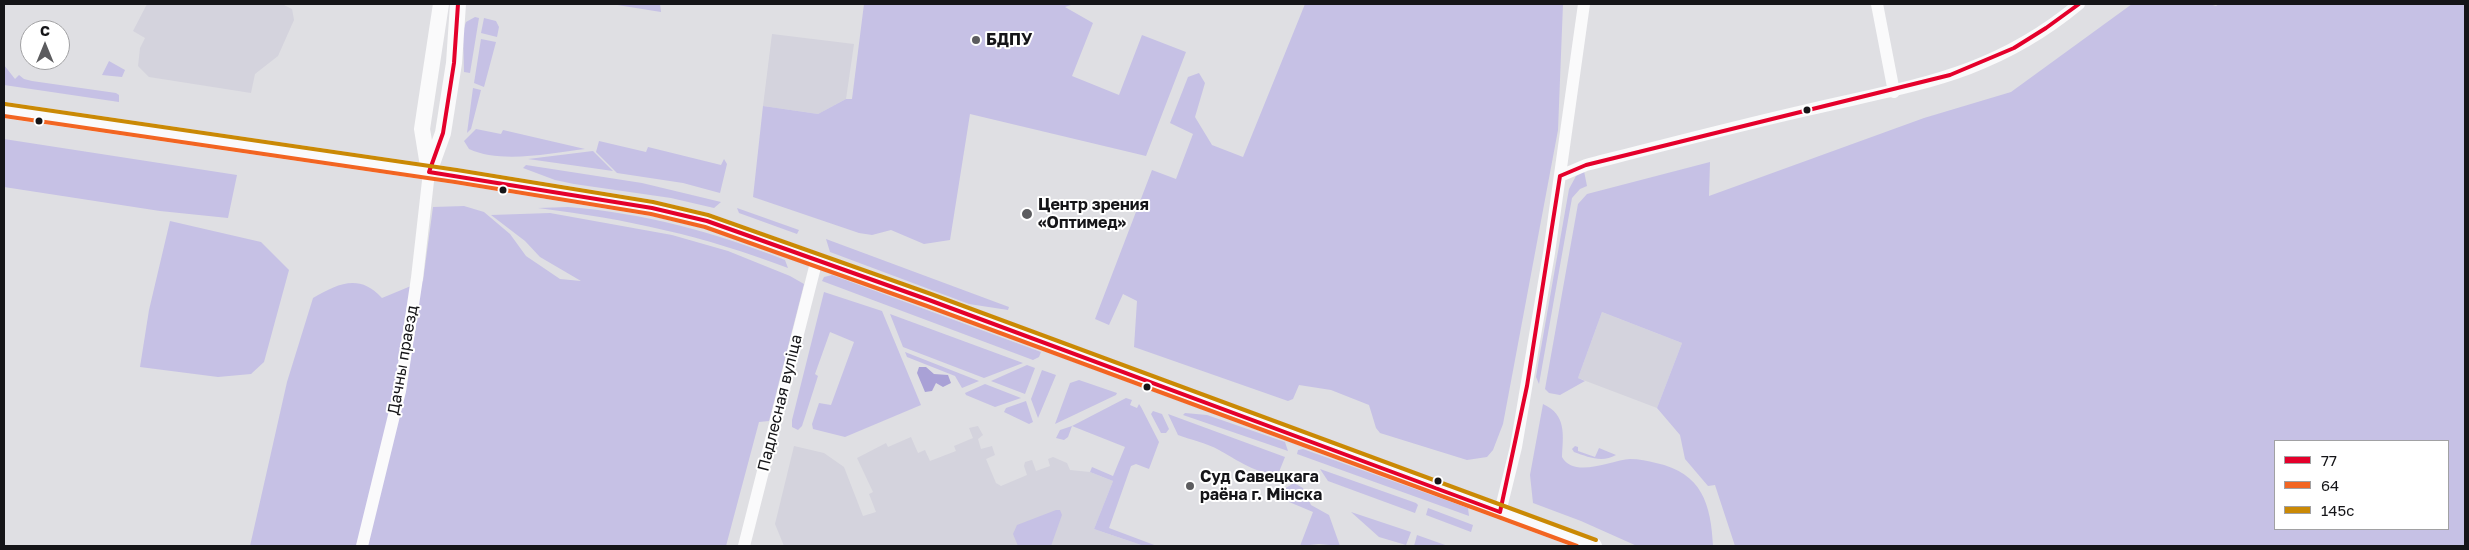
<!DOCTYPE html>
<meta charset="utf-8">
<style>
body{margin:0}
#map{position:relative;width:2469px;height:550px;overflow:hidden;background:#dfdfe3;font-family:"Golos Text",sans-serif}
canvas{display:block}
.frame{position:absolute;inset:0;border:5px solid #151518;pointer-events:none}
.legend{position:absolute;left:2274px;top:440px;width:175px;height:90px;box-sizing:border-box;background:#fff;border:1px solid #a1a1a3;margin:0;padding:6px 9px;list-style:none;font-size:15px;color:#151518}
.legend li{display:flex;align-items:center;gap:10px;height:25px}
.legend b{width:25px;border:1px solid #a1a1a3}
.north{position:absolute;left:20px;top:20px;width:50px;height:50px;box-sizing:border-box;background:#fff;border:1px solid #a1a1a3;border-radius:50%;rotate:0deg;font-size:14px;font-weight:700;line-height:20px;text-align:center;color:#151518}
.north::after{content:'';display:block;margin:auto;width:18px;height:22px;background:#5c5c5f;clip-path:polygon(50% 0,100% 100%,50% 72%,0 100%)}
</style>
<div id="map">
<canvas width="2469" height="550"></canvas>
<div class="frame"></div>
<ul class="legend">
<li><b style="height:6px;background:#e4002b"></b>77</li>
<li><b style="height:6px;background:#f26522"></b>64</li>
<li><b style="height:6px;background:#ca8905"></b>145с</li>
</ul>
<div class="north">С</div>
</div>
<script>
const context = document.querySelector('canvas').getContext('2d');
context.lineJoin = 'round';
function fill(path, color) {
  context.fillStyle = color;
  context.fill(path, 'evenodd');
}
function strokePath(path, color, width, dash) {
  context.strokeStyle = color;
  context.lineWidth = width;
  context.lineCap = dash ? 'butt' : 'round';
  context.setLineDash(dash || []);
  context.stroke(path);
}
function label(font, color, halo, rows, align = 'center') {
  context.font = font + ' "Golos Text",sans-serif';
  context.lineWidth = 4;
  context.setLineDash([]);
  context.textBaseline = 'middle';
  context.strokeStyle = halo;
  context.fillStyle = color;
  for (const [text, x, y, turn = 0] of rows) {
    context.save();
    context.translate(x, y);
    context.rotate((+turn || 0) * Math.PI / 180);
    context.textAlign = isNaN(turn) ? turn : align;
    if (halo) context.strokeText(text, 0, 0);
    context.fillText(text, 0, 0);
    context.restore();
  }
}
fill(new Path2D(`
 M147 4H282L292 9 294 20 278 56 255 74 251 93 149 77 138 66 140 48 145 38 133 31Z
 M772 34 854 44 846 99 818 114 763 106Z
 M1602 312 1682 343 1657 408 1578 378Z
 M978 426 983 435 978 439 981 449 992 446 995 455 986 459 996 483 1001 486 1027 475 1024 466 1025 462 1032 460 1036 471 1050 466 1048 459 1053 457 1067 463 1070 470 1090 472 1113 481 1094 529 1144 546H784L775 524 794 446 824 453 844 467 863 516 876 512 869 494 873 492 857 458 886 443 888 447 911 437 918 453 925 450 930 461 956 451 954 446 973 438 969 428Z`), '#d4d3dd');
fill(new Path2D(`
 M611 4H660L661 12Z
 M864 4H1074L1065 7 1093 23 1072 76 1119 95 1142 35 1186 52 1146 156 970 114 950 240 924 244 891 230 872 235 859 233 753 197 763 106 818 114 846 99H852Z
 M1305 4H1563L1558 130 1503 424 1493 450 1487 457 1467 460 1380 433 1376 428 1369 405 1331 390 1299 385 1293 399 1288 401 1134 347 1137 301 1123 294 1109 325 1095 319 1152 170 1176 179 1193 134 1170 123 1188 77 1199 73 1205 83 1195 117 1212 145 1243 157Z
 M2132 4H2209L2216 6 2219 4H2465V546H1735L1715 485 1708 486 1685 459 1680 435 1657 408 1682 343 1602 312 1578 378 1585 381 1560 395 1549 393 1545 389 1578 204 1587 194 1710 162 1709 196 1924 118 2011 92ZM2275 441H2448V529H2275Z
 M475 17 479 18 470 73 464 72 463 31 466 22Z
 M484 18 496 21 499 27 497 37 481 33Z
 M481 39 496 42 484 87 474 83Z
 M109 61 125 70 122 77 102 75Z
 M4 65 15 79 19 75 24 79 32 81 116 93 119 95V102L4 85Z
 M473 88 481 90 471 129 467 133Z
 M476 129 501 134 503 130 585 149C551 153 501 164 469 149L464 141Z
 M4 139 237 175 228 218 160 211 4 187Z
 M599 141 646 152 648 147 721 165 724 159 727 164 720 193 683 183 617 173 596 152Z
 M593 151 613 171 528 159Z
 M526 165 642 183 721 202 714 208 671 198 574 184 555 180 523 168Z
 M1584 171 1587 186 1580 189 1572 198 1539 384 1536 377 1538 365 1569 189 1576 176Z
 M464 206 484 212 510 234 526 256 560 279 581 281 540 257 525 241 491 215 550 213 672 235 728 251 790 276 804 284 769 421 759 422 726 546H250L287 382 313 298C338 284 359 273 382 298L423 281 433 207Z
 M568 207C644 213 714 232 785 260L788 268C704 236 627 219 538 208Z
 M737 208 799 230 797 234 739 213Z
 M170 221 261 242 289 270 264 362 251 374 218 377 140 367 149 310Z
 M826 239 1009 307 1008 310 969 304 830 252Z
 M832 275 1041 352 1039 357 1033 360 822 281 824 277Z
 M824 292 882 311 921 405 845 437 813 429 812 424 819 403 831 405 854 342 830 332 815 374 818 376 802 426 798 430 792 427V420Z
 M890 314 1023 363 984 378 903 347Z
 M905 352 979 381 962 388 955 376 907 357Z
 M1027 365 1035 368 1025 394 991 381Z
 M1042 370 1056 375 1038 418 1031 399Z
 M1079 380 1117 393 1116 395 1055 424 1070 383Z
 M985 384 1021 398 995 407 966 395 965 393Z
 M1126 398 1132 400 1130 405 1137 408 1139 404 1141 407 1159 442 1149 469 1136 464 1131 466 1109 528 1157 546H1144L1094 529 1113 481 1090 472 1092 467 1113 476 1125 447 1072 426 1068 437 1064 440 1056 438 1060 430 1072 426Z
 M1026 401 1033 422 1029 424 1004 412 1006 408Z
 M1543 404C1567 415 1563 435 1562 457 1574 479 1612 460 1630 459 1639 459 1648 461 1656 463 1702 473 1711 504 1713 546H1637L1581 521 1533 503 1530 475Z
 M1153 411 1162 414 1169 429 1166 433H1161L1151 414Z
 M1185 413 1207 415 1285 442 1288 451 1183 415Z
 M1168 414 1285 457 1279 472C1262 478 1234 458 1219 450 1207 443 1191 440 1178 435Z
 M1575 446 1578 447V451L1595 457 1599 448 1616 455C1602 463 1588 457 1574 452L1572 449Z
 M1303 449 1468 508 1469 516 1297 454 1298 450Z
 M1320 469 1416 503 1418 505 1415 513 1328 481Z
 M1294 483 1303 488 1311 505 1329 515 1340 546 1319 544 1300 546 1313 512 1282 499 1284 489Z
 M1428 508 1473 525 1471 532 1426 515Z
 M1056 510H1060L1062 515 1051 546H1018L1013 534 1017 525Z
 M1351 512 1411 532 1406 545 1379 537Z
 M1417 535 1448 546H1414Z`), '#c6c1e5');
fill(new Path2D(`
 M919 367H926L934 374 948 375 951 383 943 387 936 383 932 391 925 392 917 373Z`), '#a9a1d6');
strokePath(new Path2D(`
 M1877 4 1894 92
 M1560 176 1586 165C1660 146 1733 127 1807 110 1913 85 1991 77 2079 4
 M1500 512 1516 447 1549 253 1584 4
 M362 546 400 391 417 278 429 172
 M744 546 817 259`), '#fafafb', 12);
strokePath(new Path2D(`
 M4 110 456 176 652 208 707 221 929 300 1594 546
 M429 172 443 133 454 63 458 4
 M429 172 422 129 441 4`), '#fafafb', 16);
strokePath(new Path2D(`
 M429 172 652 208 707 221 929 300 1500 512
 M429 172 443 133 454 63 458 4
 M1560 176 1586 165 1950 75 2014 48 2046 28 2079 4
 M1500 512 1527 386 1560 176`), '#e4002b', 4);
strokePath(new Path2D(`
 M4 116 455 182 651 214 705 227 927 306 1577 546`), '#f26522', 4);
strokePath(new Path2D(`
 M5 104 457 170 653 202 708 215 931 294 1596 540`), '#ca8905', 4);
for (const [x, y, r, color] of [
 [976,40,5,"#5c5c5f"],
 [1807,110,4.5,"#151518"],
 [39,121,4.5,"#151518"],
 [503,190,4.5,"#151518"],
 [1027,214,6,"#5c5c5f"],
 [1147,387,4.5,"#151518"],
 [1438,481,4.5,"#151518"],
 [1190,486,5,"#5c5c5f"]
]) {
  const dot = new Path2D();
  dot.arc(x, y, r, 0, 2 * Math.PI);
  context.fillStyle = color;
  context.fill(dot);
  strokePath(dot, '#fff', 2);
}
label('bold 16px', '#151518', '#fff', [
 ["БДПУ",986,40],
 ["Центр зрения",1038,205],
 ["«Оптимед»",1038,223],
 ["Суд Савецкага",1200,477],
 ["раёна г. Мінска",1200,495]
], 'left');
label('16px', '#151518', '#fff', [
 ["Дачны праезд",403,360,-80],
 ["Падлесная вуліца",780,403,-76]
]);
</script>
